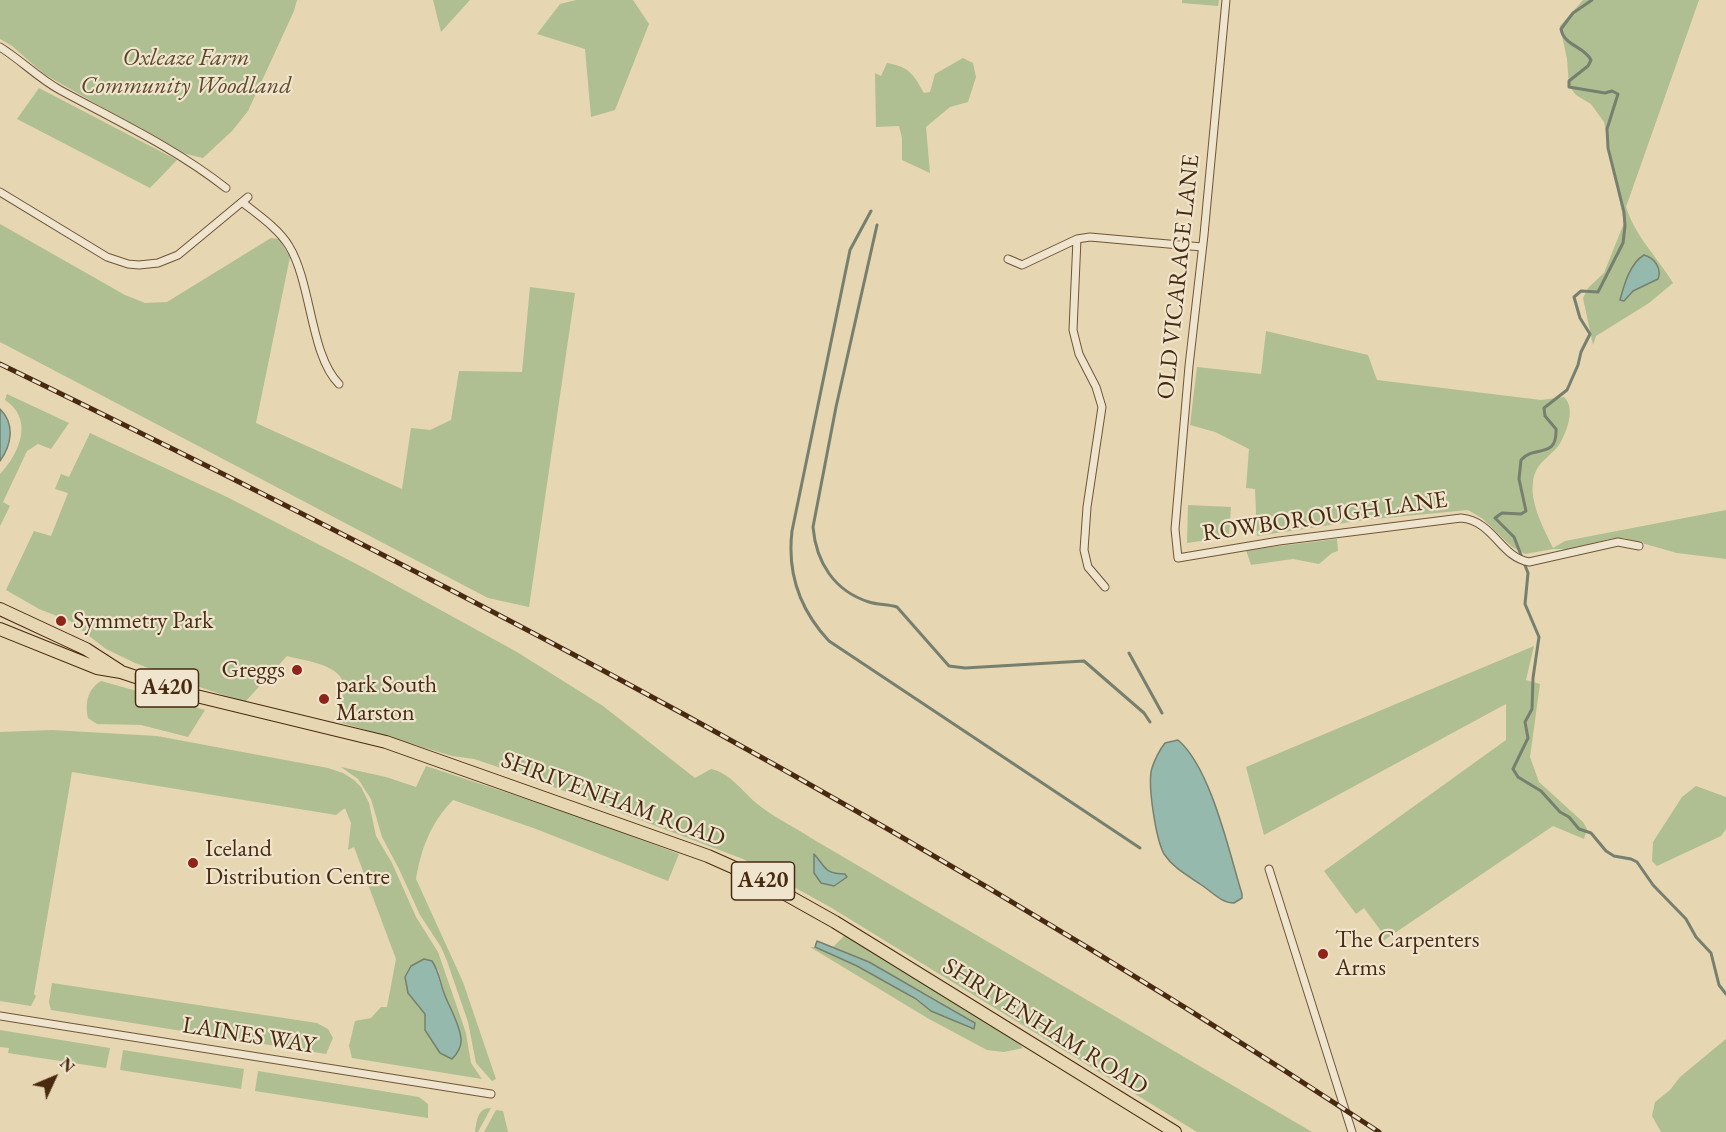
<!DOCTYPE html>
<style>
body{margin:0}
#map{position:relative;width:1726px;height:1132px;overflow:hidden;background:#e6d6b2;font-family:"EB Garamond",serif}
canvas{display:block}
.north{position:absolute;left:24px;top:1048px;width:60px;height:60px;-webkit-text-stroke:4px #efe4cd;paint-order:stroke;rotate:46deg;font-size:16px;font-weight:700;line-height:24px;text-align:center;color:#482a10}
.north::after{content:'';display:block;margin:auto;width:21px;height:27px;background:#482a10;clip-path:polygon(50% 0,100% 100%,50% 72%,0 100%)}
</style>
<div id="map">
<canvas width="1726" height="1132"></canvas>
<div class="north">N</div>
</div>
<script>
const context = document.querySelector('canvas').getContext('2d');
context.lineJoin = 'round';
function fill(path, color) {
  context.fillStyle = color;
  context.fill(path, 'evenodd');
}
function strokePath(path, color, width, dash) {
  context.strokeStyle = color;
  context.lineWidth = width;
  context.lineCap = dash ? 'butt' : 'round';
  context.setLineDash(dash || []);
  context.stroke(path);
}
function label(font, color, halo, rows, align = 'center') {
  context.font = font + ' "EB Garamond",serif';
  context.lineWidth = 4.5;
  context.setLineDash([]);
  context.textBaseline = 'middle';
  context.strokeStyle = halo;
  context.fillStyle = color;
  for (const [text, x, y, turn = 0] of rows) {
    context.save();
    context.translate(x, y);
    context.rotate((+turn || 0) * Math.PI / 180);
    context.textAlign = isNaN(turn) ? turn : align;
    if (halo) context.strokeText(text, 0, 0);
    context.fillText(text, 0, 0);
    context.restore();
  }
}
fill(new Path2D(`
 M0 0H297L294 11 248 111 232 131 203 158 182 153 44 74 12 46 0 39Z
 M433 0H470L441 32Z
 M576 0H633L649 24 615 110 591 117 585 49 537 34 560 4Z
 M1182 0H1219L1218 6 1182 3Z
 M1583 0H1699L1626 207C1635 236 1658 258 1673 283L1649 303 1596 336 1593 345 1583 298 1588 288 1604 273 1624 223 1604 122 1591 104 1576 95 1569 86 1567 59 1560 26Z
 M963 58 973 63 976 77 968 102 950 107 926 127 930 173 902 160V138L899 126 876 127 875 73 881 76 887 63C910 67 913 74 924 93L930 92 935 74Z
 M39 88 177 160 150 188 17 119Z
 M0 224 125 295 145 303 167 302 271 238 279 239 290 257 256 423 402 489 411 428 430 430 451 420 459 371 522 372 530 287 575 293 529 607 488 598 0 342Z
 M1266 331 1368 355 1377 380 1541 400 1564 397C1576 408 1567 432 1559 445 1549 458 1535 463 1533 482 1530 504 1544 529 1553 548L1565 541 1726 510V559L1677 553 1624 538H1614L1568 549H1553L1525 554 1512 547 1483 519 1468 510 1364 520 1257 536 1255 489 1246 488 1249 449 1215 432 1190 425 1197 367 1261 374Z
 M7 394 69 423 51 449 38 444 27 451 3 502 10 506 0 526V474C20 453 34 419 5 400Z
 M90 433 229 498 366 569 517 652 603 706 695 778 711 769C730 773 741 790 755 802 771 816 793 826 811 838L1312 1132H1197L830 907 743 859 519 774 474 759 452 756 336 721C338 711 343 699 344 689 345 664 304 661 287 656L245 702 190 684 135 663 106 649 70 621 39 609 6 590 34 531 51 536 68 493 55 489 61 474 69 477Z
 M1188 505 1231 507 1229 537 1187 543Z
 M1337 539 1338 551 1332 553 1319 564 1293 559 1251 565 1246 550Z
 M1534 646 1526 680 1540 684 1530 757 1539 782 1583 822 1587 829 1584 839 1553 826 1383 941 1381 931 1364 908 1356 914 1324 871 1506 740V704L1264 835 1246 767Z
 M101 681 205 710 188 737 141 725 97 724 88 718C85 703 87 690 101 681Z
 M52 730 157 736 328 768 343 773 354 780 361 787 369 803 376 836 392 863 416 917 438 952 466 1033 471 1063 482 1079 352 1058 349 1046 355 1021 371 1018 381 1007H387L396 959 354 847 348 850 351 823 345 808 336 815 72 772 34 994 36 996 31 1006 0 1001V732ZM438 969 445 996 440 1053 425 1030V1014L408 993Z
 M426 766 575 815 679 854 668 881 536 829 453 800C431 822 421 849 416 879L463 982 496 1079 492 1081 476 1063 468 1022 447 961 441 947 420 915 399 869 382 837 371 799 358 779 341 767 386 777 416 787Z
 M1696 786 1726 797V829L1721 836 1657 866 1652 861 1653 842 1682 797Z
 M845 935 1017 1041 1023 1048 1004 1052 987 1050 929 1019 810 947H815L857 966 945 1017 971 1029 975 1022C929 995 883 968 833 947Z
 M52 983 317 1023 328 1029 333 1038 326 1054 51 1010 49 1002Z
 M0 1030 110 1048 106 1068 8 1053 9 1048 0 1047Z
 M1726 1039V1132H1661L1652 1116 1655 1102 1670 1090 1680 1077Z
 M123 1050 244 1069 241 1089 120 1070Z
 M258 1071 419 1097 428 1104V1118L255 1091Z
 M491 1108 478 1132H475C477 1121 477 1108 491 1108Z
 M496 1110 503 1111 508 1132H484Z`), '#afbf91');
const water = new Path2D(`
 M1644 255C1655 258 1662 269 1658 279L1633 291 1624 301 1620 300C1624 285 1630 263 1644 255Z
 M0 409C15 424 12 444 0 461Z
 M1178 740C1211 768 1229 852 1242 894V898L1234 903C1222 903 1213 893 1203 886 1189 876 1174 869 1164 854 1156 839 1147 784 1152 768 1154 761 1160 749 1165 743Z
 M814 854C826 867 824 874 845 874L847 877 834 886 821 883 814 873Z
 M817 941 869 962 975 1023 974 1029 931 1011 916 999 857 966 815 947Z
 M424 959 432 961C439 971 440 982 444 993 449 1007 459 1022 461 1038 462 1047 458 1053 452 1059L440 1053 425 1030V1014L408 993 405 977 411 966Z`);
fill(water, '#96b9ae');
strokePath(water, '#77806f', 1.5);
strokePath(new Path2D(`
 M1592 0 1573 13 1561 29C1564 46 1584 46 1591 60L1588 66 1569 81V87L1605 93 1612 91 1618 94 1607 129 1608 148 1624 212 1625 226 1623 243 1598 292 1581 291 1574 297 1580 318 1590 334 1581 352 1578 365 1567 390 1544 408 1545 416 1556 429C1557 460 1535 444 1521 460L1519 479 1526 511 1521 514 1502 513 1495 518 1514 537 1528 573 1525 604 1539 637 1533 678 1532 709 1525 722 1528 738 1513 769 1518 777 1541 791 1560 812 1569 817 1579 829 1591 833 1606 851 1614 856 1631 859 1637 862 1653 885 1686 919 1696 937 1711 953 1719 985 1726 994
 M871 211 850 250 792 531C787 573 800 610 829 641L1140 848
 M877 225 836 407 813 527C816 562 834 591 869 602 878 605 888 604 897 607L949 666 965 668 1084 661 1144 713 1150 722
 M1129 653 1162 713`), '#77806f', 3);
const minor = new Path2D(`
 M1226 0 1204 235 1189 366 1175 529 1178 558 1279 541 1461 518C1494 521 1500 557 1529 562L1618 542 1639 546
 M0 47C21 60 38 78 60 90 117 121 175 148 226 188
 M0 192 107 257 128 264 139 265 158 263 178 255 248 197
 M242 202C258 215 278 228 289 246 312 284 310 355 339 384
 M1077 239 1073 330 1079 354 1096 387 1102 407 1087 507 1084 550 1088 567 1105 587
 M1008 259 1022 265 1077 239 1090 237 1202 247
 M1269 869 1352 1132
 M0 1016 491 1094`);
const trunk = new Path2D(`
 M0 609 86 649 120 671
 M0 629 97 668 121 672 184 693 386 742 708 856 753 876 835 922 1175 1132`);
strokePath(minor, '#705538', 9);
strokePath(trunk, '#482a10', 14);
strokePath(minor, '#efe4cd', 7);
strokePath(trunk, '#e6d6b2', 12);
const rail = new Path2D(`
 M0 364C195 459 389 556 580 658 853 804 1121 962 1379 1132`);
strokePath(rail, '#482a10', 5);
strokePath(rail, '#efe4cd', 3, [9]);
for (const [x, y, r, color] of [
 [61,621,6,"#8f2418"],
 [297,670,6,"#8f2418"],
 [324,699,6,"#8f2418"],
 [193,863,6,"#8f2418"],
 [1323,954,6,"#8f2418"]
]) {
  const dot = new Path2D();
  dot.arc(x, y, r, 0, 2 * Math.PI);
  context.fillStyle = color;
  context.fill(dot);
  strokePath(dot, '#efe4cd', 2);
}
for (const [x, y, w] of [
 [167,688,63],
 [763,881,63]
]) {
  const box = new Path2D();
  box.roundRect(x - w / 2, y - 19, w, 38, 4.5);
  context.fillStyle = '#efe4cd';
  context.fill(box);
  strokePath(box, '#482a10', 1.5);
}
label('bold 22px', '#482a10', null, [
 ["A420",167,688],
 ["A420",763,881]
]);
label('italic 24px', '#5d482a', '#efe4cd', [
 ["Oxleaze Farm",186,58],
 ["Community Woodland",186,86]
]);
label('24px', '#482a10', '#efe4cd', [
 ["OLD VICARAGE LANE",1179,277,-84],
 ["ROWBOROUGH LANE",1325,517,-8],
 ["SHRIVENHAM ROAD",613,800,20],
 ["SHRIVENHAM ROAD",1045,1027,32],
 ["LAINES WAY",249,1036,9]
]);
label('24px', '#482a10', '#efe4cd', [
 ["Symmetry Park",73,621],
 ["Greggs",285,670,"right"],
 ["park South",336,685],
 ["Marston",336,713],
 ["Iceland",205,849],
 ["Distribution Centre",205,877],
 ["The Carpenters",1335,940],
 ["Arms",1335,968]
], 'left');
</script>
